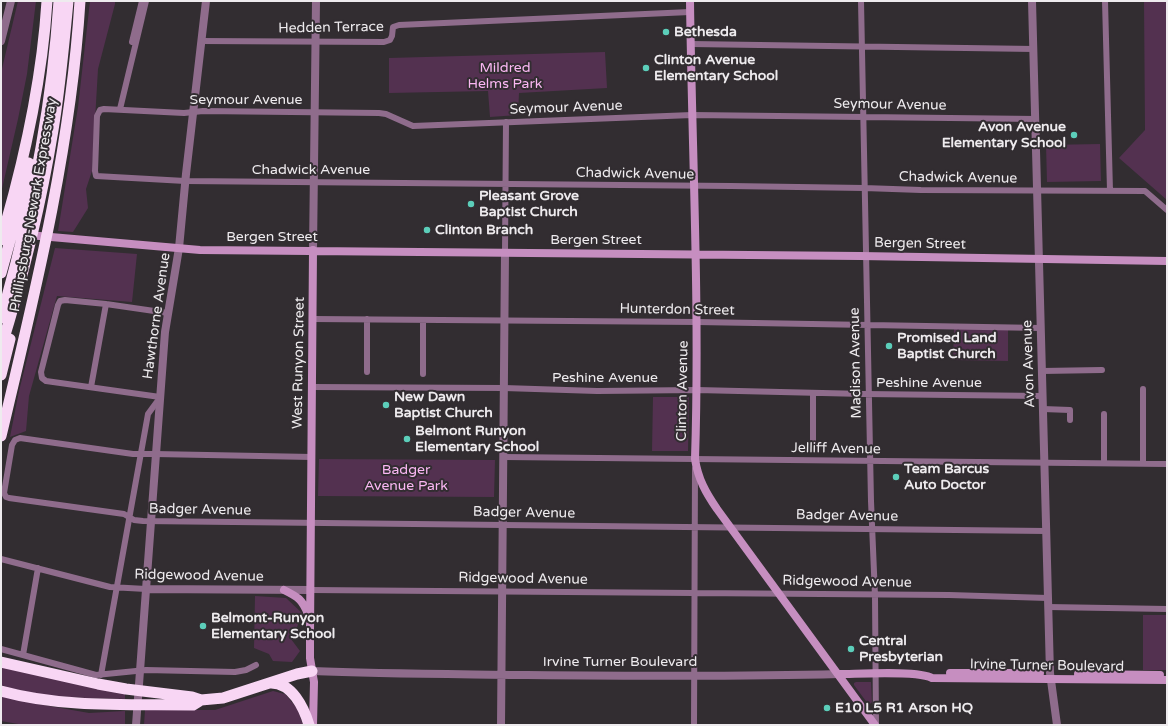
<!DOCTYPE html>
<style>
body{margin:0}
#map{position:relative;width:1168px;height:726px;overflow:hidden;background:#322d31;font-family:"Varela Round",sans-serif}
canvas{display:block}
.frame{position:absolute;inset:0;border:2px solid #eeebee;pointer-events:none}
</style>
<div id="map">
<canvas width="1168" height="726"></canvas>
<div class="frame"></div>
</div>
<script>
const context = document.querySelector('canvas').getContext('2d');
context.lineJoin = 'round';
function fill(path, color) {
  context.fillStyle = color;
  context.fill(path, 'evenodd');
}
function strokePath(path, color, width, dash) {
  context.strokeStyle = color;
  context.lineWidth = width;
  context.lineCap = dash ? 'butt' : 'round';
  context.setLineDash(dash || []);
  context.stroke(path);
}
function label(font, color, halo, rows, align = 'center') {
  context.font = font + ' "Varela Round",sans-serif';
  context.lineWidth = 4;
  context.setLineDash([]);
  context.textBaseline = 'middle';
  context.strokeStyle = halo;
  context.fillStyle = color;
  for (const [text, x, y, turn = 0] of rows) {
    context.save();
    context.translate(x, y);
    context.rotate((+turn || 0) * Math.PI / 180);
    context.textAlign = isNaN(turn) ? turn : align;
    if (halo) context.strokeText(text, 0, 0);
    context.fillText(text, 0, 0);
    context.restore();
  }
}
fill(new Path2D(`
 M18 1H36L27 74 18 119 1 193V73Z
 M90 1H115V4L98 69 92 171 86 189 88 208 73 232 58 231 78 107Z
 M1144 1H1167V200L1119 158 1145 130Z
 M605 52 607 88 519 93 518 115 490 117 488 91 389 93V58Z
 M1100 144 1101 181 1047 182 1046 145Z
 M55 248 137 254 132 302 57 296 29 396 26 431 10 437 19 391Z
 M954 329H1008V361L953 360Z
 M653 397H689L688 451H652Z
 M319 459 495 460 494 497 318 496Z
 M255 596 286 598 302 613 295 633 291 639 300 651 292 662 273 661 269 654 254 648Z
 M1143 615H1167V670H1143Z
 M1 666 125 692V699C83 698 41 698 1 685Z
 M856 682H871L872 702 870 704H868L854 685V683Z
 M273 691 285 694 297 708 303 725H144L145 710H215Z
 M1 695 38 704 89 713 125 711V725H24L1 721Z`), '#533150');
strokePath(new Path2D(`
 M861 1 871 501 875 596 876 725
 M1105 1 1110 191
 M201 41 384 42 390 40 392 36 393 27 399 25 690 12
 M132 42 142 1
 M691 44 1034 49
 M120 109 146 1
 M1036 119 692 115 413 126 386 114 379 113 203 111 184 113 104 109 100 110 97 116 95 171 96 176 185 181 731 186 864 188 921 190 1145 191 1167 210
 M505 252 506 122
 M313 319 697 322 1041 328
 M1042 371 1102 370
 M367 372V319
 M423 374V320
 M91 387 106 304
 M312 387 504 388 597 391 697 390 864 394 1042 396
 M160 397 46 381 42 378 41 372 58 305 60 301 65 300 106 304 168 313
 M1043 409 1070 410V420
 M813 446V393
 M312 457 155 454H133L20 438 15 440 12 445 4 493 6 497 9 498 124 514 134 520 143 521 1046 531
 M504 457 1167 464
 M1104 463V414
 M1143 463V389
 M1 559 110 587 146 589
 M310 590 949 595 1048 598
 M1048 607 1167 609
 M1 649 96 675 146 670 235 672 246 670 256 665
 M23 655 38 568
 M101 675 148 414 159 399
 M694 725 695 469`), '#8f6c8c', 6);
strokePath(new Path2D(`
 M1032 1 1050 673 1057 725
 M1 41 11 1
 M313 250 316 1
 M146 589 310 590
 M312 671C384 674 455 674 527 675 631 676 735 677 839 674
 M136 725 165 332 179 248 186 174 206 1
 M501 725 505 252`), '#8f6c8c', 8);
strokePath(new Path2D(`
 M690 1C692 154 700 306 695 459 698 479 706 493 717 509L875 725
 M28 235 200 250 860 256 1167 261
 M313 250 310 632V658L314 682 313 725
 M284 590C298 597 302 599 308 614
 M950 673H1040
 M839 674C857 674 919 670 932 678L1167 680
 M1078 674 1160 675`), '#c68ec0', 8);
strokePath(new Path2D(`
 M1 240C24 162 42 82 47 1
 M1 273 14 226 29 163
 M1 318C31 214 52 109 59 1
 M1 348C23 277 41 204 53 130 60 88 64 44 68 1
 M1 375 10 339
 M1 436C35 293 71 148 80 1
 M1 662 98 684 126 689 192 697 201 700 223 698 297 674 312 671
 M270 683C292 682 304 708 309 725
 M1 691C63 708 129 704 193 705L201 700`), '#f8d6f4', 11);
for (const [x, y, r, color] of [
 [666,32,4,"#5cceba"],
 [646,68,4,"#5cceba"],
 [1074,135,4,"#5cceba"],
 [471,204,4,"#5cceba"],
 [427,230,4,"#5cceba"],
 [889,346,4,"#5cceba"],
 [386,405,4,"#5cceba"],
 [407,439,4,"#5cceba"],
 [896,477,4,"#5cceba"],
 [203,626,4,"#5cceba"],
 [851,649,4,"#5cceba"],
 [827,708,4,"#5cceba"]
]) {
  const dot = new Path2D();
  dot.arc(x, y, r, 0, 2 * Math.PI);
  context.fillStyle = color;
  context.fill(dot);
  strokePath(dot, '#322d31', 1.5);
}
label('14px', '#eeebee', '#322d31', [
 ["Hedden Terrace",331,28,-1],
 ["Seymour Avenue",246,100],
 ["Seymour Avenue",890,105,1],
 ["Seymour Avenue",566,108,-2],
 ["Chadwick Avenue",311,170],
 ["Chadwick Avenue",635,174,1],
 ["Chadwick Avenue",958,178,1],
 ["Phillipsburg-Newark Expressway",34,205,-80],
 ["Bergen Street",272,237],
 ["Bergen Street",596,240],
 ["Bergen Street",920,244,1],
 ["Hunterdon Street",677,310,1],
 ["Hawthorne Avenue",157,316,-82],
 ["West Runyon Street",299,363,-89],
 ["Madison Avenue",856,363,-91],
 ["Avon Avenue",1029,364,-92],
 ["Peshine Avenue",605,378],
 ["Peshine Avenue",929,383],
 ["Clinton Avenue",683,391,-89],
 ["Jelliff Avenue",836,449,1],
 ["Badger Avenue",200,510,1],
 ["Badger Avenue",524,513,1],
 ["Badger Avenue",847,516,1],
 ["Ridgewood Avenue",199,576,1],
 ["Ridgewood Avenue",523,579,1],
 ["Ridgewood Avenue",847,582,1],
 ["Irvine Turner Boulevard",620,662],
 ["Irvine Turner Boulevard",1047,666,1]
]);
label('bold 14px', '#eeebee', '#322d31', [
 ["Bethesda",674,32],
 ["Clinton Avenue",654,60],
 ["Elementary School",654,76],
 ["Avon Avenue",1066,127,"right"],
 ["Elementary School",1066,143,"right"],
 ["Pleasant Grove",479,196],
 ["Baptist Church",479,212],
 ["Clinton Branch",435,230],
 ["Promised Land",897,338],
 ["Baptist Church",897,354],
 ["New Dawn",394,397],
 ["Baptist Church",394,413],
 ["Belmont Runyon",415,431],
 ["Elementary School",415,447],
 ["Team Barcus",904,469],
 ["Auto Doctor",904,485],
 ["Belmont-Runyon",211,618],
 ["Elementary School",211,634],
 ["Central",859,641],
 ["Presbyterian",859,657],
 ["E10 L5 R1 Arson HQ",835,708]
], 'left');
label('14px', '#fab7f3', '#322d31', [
 ["Mildred",505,68],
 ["Helms Park",505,84],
 ["Badger",406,470],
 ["Avenue Park",406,486]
]);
</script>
